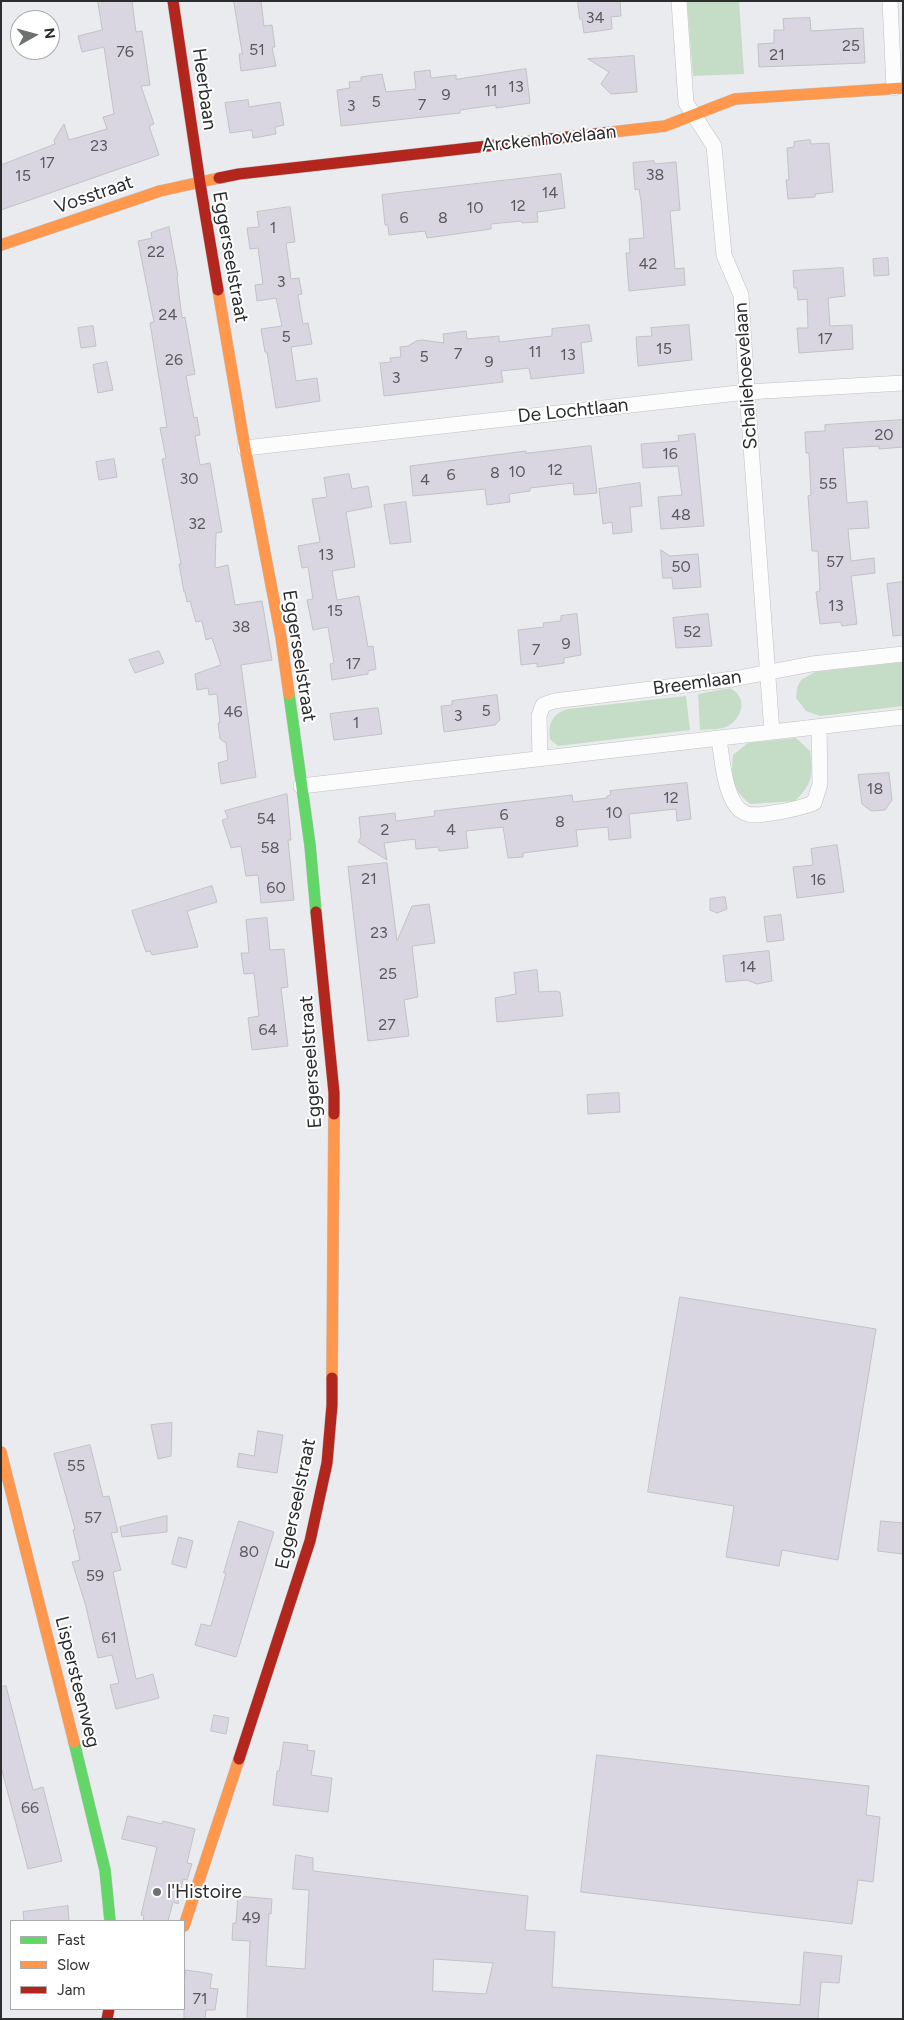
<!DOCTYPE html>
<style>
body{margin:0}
#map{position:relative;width:904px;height:2020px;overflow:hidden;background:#e9ebee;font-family:Figtree,sans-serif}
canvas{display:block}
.frame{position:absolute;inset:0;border:2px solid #2c2d2f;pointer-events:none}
.legend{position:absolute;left:10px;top:1920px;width:175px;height:90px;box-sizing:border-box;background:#fff;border:1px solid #ababac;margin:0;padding:6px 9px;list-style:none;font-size:15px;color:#2c2d2f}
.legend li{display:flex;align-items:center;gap:10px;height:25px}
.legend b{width:25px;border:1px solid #ababac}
.north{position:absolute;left:10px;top:10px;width:50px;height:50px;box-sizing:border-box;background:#fff;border:1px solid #ababac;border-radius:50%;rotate:83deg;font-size:14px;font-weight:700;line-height:20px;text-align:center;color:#2c2d2f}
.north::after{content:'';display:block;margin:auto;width:18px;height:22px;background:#6e7072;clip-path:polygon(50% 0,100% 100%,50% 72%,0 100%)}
</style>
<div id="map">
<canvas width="904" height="2020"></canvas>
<div class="frame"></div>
<ul class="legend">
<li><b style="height:6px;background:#63d668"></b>Fast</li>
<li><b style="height:6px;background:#ff974d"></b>Slow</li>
<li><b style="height:6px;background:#b3261e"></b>Jam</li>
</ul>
<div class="north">N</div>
</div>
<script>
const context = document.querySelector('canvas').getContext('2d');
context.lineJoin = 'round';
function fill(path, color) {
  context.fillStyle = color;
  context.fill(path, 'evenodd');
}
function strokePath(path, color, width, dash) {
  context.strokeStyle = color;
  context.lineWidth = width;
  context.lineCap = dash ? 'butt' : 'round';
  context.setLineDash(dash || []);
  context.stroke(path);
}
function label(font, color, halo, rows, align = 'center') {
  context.font = font + ' Figtree,sans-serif';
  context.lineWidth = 4;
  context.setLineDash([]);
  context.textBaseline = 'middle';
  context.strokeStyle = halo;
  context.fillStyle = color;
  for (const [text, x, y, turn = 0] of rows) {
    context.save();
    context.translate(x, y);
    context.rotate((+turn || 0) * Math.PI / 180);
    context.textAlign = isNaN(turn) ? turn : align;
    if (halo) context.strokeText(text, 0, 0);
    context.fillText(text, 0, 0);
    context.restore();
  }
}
fill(new Path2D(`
 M687 1H739L744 74 693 76Z
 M903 662V706L820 716 806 711 796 698 797 688 801 680 815 672Z
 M730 688C748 697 743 717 728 726 721 730 709 729 700 730L698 694Z
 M686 696 690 730 558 746 550 739C548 723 552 714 568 709Z
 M796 738 810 751C813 776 813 783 795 801L750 804C731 788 731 779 733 755L748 743Z`), '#c5ddc7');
const building = new Path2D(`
 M98 1H132L136 32 142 31 150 85 141 86 154 124 149 126 159 155 1 210V165L55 144 54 140 64 124 69 140 107 129 103 117 114 114 104 47 82 52 78 36 102 30Z
 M234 1H261L264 26 272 25 275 47H272L276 66 241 71 239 54H242Z
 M578 1H620L621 16 611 17 612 29 584 33 582 19H580Z
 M810 18 811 31 863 28 865 63 759 67 758 44 774 43V30H784L783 19Z
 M634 56 637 92 611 94 601 84 609 72 588 59Z
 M526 69 530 103 496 108V105L460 110V113L341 126 337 90 350 88 349 82 361 81V77L382 74 386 92 416 89 414 72 430 70 431 78 456 75V79Z
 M248 100 249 107 280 102 284 125 275 127 276 134 253 138 252 130 230 133 225 103Z
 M810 140 811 144 829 143 833 192 815 194V197L788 199 786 180H789L787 148 794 147V142Z
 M654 161 655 164 676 162 680 210 670 211 675 269 684 268 685 285 629 291 626 253H630L629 239 644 238 641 201 639 189 635 190 633 163Z
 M561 174 565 208 537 212 538 222 522 223 521 221 491 224V229L427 238 425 231 389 235 388 225H385L382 195Z
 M290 207 295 242 286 243 291 279 299 278 302 294 298 295 303 324 308 323 312 344 291 347 296 381 317 378 320 401 276 408 267 352H265L261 329 282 326 276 298 257 301 255 285 263 284 258 248 250 249 247 228 259 227 257 212Z
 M169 227 178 276 177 277 182 318 185 317 195 374 186 376 194 418 197 417 200 435 195 436 200 465 210 463 222 532 216 533 215 568 228 565 235 605 262 601 272 660 241 665 256 777 221 784 218 763 228 760 226 743 220 739 218 723H220L217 694 209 695 208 688 197 690 195 674 221 665 212 638 206 640 202 621 196 622 190 601 187 602 185 592H184L179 564H181L162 459 166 458 160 428 167 427 150 323 154 322 138 241 152 238 151 233Z
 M888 258 889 275 874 276 873 259Z
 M843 268 845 296 828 298 830 326 852 325 853 349 799 353 797 328H808L807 299 798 300 797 288H794L793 271Z
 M589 325 592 341 581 343 584 373 531 379 529 368 501 371 503 382 384 396 380 363 391 362 390 358 401 357 400 347 408 346 416 341 422 340 444 343 443 334 466 331 467 339 499 336V342L552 336V329Z
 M689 325 692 360 638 366 636 337 652 336 651 328Z
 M93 326 96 346 81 348 78 328Z
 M107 362 113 390 98 393 93 365Z
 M903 420V447L879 449V446L843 448 847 503 867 501 869 528 848 529 851 561 874 558 875 573 851 576 857 624 842 626 841 622 820 624 816 592 820 591 818 551H812L808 496 811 495 809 453H806L805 432 825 431V425Z
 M695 434 704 526 661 529 658 497 682 495 678 466 643 468 641 444 679 441 678 436Z
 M591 446 597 493 574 495 573 483 530 488V491L509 494 510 502 487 505 485 489 413 496 410 466 526 451V453Z
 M114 459 117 477 99 480 96 462Z
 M349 474 352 489 368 486 372 507 346 512 355 567 332 571 337 600 359 596 368 647 373 646 376 669 368 671V674L332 680 330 664 334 663 328 627 313 630 307 600 313 599 308 567 302 568 298 546 320 542 312 499 327 497 324 478Z
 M640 483 642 506 630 507 632 532 613 534 612 522 603 524 599 489Z
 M406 502 411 542 390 544 384 505Z
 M661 550 670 556 698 554 701 587 673 589 672 578H663Z
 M903 582V635L893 636 887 584Z
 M577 614 581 655 564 658V663L537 667V663L521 665 518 630 544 627 543 623 561 621V616Z
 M708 614 712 646 676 648 673 618Z
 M159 651 164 663 135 673 129 660Z
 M497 695 500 720 495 725 444 732 441 706 452 705V701Z
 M378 708 382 734 334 740 330 714Z
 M889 773 892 800 885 810 871 811 862 804 858 775Z
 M687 783 691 819 677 821 676 809 629 814 631 838 609 840 608 827 576 830 578 846 523 853V857L508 858 503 827 466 831 468 848 439 851 438 847 416 849 415 839 384 843 387 860 358 842 361 837 359 817 395 813 396 821 435 816 434 811 572 795 573 802 607 798V796L611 795 610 791Z
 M287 794 291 840H288L294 900 261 903 258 875 246 876 241 846 231 848 222 820 228 818 225 811Z
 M837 845 844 892 797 898 793 867 813 865 811 849Z
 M387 863 397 941 412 906 429 904 435 943 412 946 418 997 404 1000 409 1036 368 1041 348 867Z
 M212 886 217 902 187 911 198 947 152 955 150 951 146 952 132 911Z
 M725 897 727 909 717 913 710 910V899Z
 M781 915 784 940 767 942 764 917Z
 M267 918 270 950 284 949 288 987 281 988 288 1046 252 1050 248 1018 259 1016 254 973 244 974 241 953H249L246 920Z
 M769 951 772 981 757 984 747 980 726 982 723 956Z
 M537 970 539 992 557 991 558 992H560L563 1016 497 1022 495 998 516 994 514 973Z
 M619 1093 620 1112 588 1114 587 1095Z
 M680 1297 876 1329 838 1560 782 1550 779 1566 726 1557 734 1506 648 1492Z
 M172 1423 171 1456 158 1459 151 1425Z
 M258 1431 283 1435 277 1473 237 1467 239 1453 254 1456Z
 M90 1445 103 1497 109 1496 118 1532 111 1533 121 1570 113 1572 136 1679 153 1674 159 1698 116 1709 110 1685 119 1683 112 1655 98 1658 85 1603 72 1562 80 1560 73 1530 75 1529 54 1454Z
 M167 1516V1532L122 1537 120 1527Z
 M239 1521 274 1532 236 1657 195 1645 201 1624 211 1626 226 1573H224Z
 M881 1521 903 1523V1554L878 1551Z
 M179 1537 193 1541 186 1568 172 1564Z
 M6 1686 33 1790 43 1787 62 1861 28 1869 1 1767V1687Z
 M214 1715 229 1718 226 1734 211 1731Z
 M284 1742 308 1745 307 1750 315 1751 311 1775 332 1778 328 1812 273 1805 277 1771H279Z
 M597 1755 869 1786 866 1815 880 1817 873 1882 858 1880 852 1924 581 1892Z
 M128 1816 162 1824 163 1821 195 1829 187 1863 192 1864 187 1880 183 1879 178 1904 173 1902 168 1921H143L144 1916 141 1915 157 1847 122 1839Z
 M296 1855 313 1858V1871L528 1896 525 1930 555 1932 552 1987 800 2005 804 1952 842 1956 839 1983 821 1982 818 2019H247L250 1941 232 1940 233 1923H236L238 1896 272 1899 271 1914 269 1913 266 1966 305 1969 309 1890 293 1889ZM434 1959 493 1963 486 1994 433 1991Z
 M68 1906 69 1921H24L23 1912Z
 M186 1970 212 1974 210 1988 218 1989 215 2010H206L205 2019H184V1986Z`);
fill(building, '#d9d6e2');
strokePath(building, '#c1c2c4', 1);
const street = new Path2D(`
 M679 1 686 103 714 146 724 255 741 295 747 392 772 732
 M890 1 894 88
 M245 448 747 392 903 383
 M719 739C722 758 725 805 745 813 754 817 763 814 772 813 787 811 800 808 814 803L820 784 819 727
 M540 757 539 716 543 705 554 701 733 679 812 664 903 654
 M301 786 903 717`);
const fast = new Path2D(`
 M289 694 310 845 316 912
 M74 1742 105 1870 110 1921`);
const slow = new Path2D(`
 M612 132 665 126 735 99 903 88
 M1 245 160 191 219 178
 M218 290 245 448 281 637 289 694
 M332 1378 334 1114
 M1 1452 74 1742
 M184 1926 239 1759`);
const jam = new Path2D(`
 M173 1 200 183 218 290
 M219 178 239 174 612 132
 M316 912 334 1093V1114
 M239 1759 310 1541 327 1463 332 1405V1378
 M107 2019 109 2009`);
strokePath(street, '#bfc0c2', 16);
strokePath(fast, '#bfc0c2', 12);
strokePath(slow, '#bfc0c2', 12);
strokePath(jam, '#bfc0c2', 12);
strokePath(street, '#fcfcfc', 15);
strokePath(fast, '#63d668', 11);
strokePath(slow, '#ff974d', 11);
strokePath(jam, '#b3261e', 11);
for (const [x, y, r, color] of [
 [157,1892,5,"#6e7072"]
]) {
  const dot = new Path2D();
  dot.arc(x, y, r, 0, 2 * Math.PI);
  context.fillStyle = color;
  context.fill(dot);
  strokePath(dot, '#fff', 2);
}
label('16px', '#59595e', null, [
 ["34",595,18],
 ["25",851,46],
 ["51",257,50],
 ["76",125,52],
 ["21",777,55],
 ["13",516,87],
 ["11",491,91],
 ["9",446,95],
 ["5",376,102],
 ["7",422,105],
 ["3",351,106],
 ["23",99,146],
 ["17",47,163],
 ["38",655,175],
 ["15",23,176],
 ["14",550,193],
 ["12",518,206],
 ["10",475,208],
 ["6",404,218],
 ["8",443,218],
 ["1",273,228],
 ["22",156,252],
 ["42",648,264],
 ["3",281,282],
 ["24",168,315],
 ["5",286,337],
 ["17",825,339],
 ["15",664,349],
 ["11",535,352],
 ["7",458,354],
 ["13",568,355],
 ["5",424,357],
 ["26",174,360],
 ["9",489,362],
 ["3",396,378],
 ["20",884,435],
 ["16",670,454],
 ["12",555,470],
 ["10",517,472],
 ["8",495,473],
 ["6",451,475],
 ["30",189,479],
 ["4",425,480],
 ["55",828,484],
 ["48",681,515],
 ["32",197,524],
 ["13",326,555],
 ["57",835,562],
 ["50",681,567],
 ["13",836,606],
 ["15",335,611],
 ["38",241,627],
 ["52",692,632],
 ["9",566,644],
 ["7",536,650],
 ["17",353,664],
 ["5",486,711],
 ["46",233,712],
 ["3",458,716],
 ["1",356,723],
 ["18",875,789],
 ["12",671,798],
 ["10",614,813],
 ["6",504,815],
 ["54",266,819],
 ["8",560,822],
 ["2",385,830],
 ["4",451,830],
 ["58",270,848],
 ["21",369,879],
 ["16",818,880],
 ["60",276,888],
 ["23",379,933],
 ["14",748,967],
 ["25",388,974],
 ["27",387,1025],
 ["64",268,1030],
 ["55",76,1466],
 ["57",93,1518],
 ["80",249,1552],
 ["59",95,1576],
 ["61",109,1638],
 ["66",30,1808],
 ["49",251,1918],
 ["71",200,1999]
]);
label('19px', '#2c2d2f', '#fff', [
 ["Heerbaan",204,89,82],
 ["Arckenhovelaan",549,139,-6],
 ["Vosstraat",94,195,-19],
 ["Eggerseelstraat",230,257,80],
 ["Schaliehoevelaan",746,376,-94],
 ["De Lochtlaan",573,411,-6],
 ["Eggerseelstraat",299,656,81],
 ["Breemlaan",697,683,-8],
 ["Eggerseelstraat",311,1062,-94],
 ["Eggerseelstraat",296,1504,-78],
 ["Lispersteenweg",77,1682,76]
]);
label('19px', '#2c2d2f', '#fff', [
 ["l'Histoire",167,1892]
], 'left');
</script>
